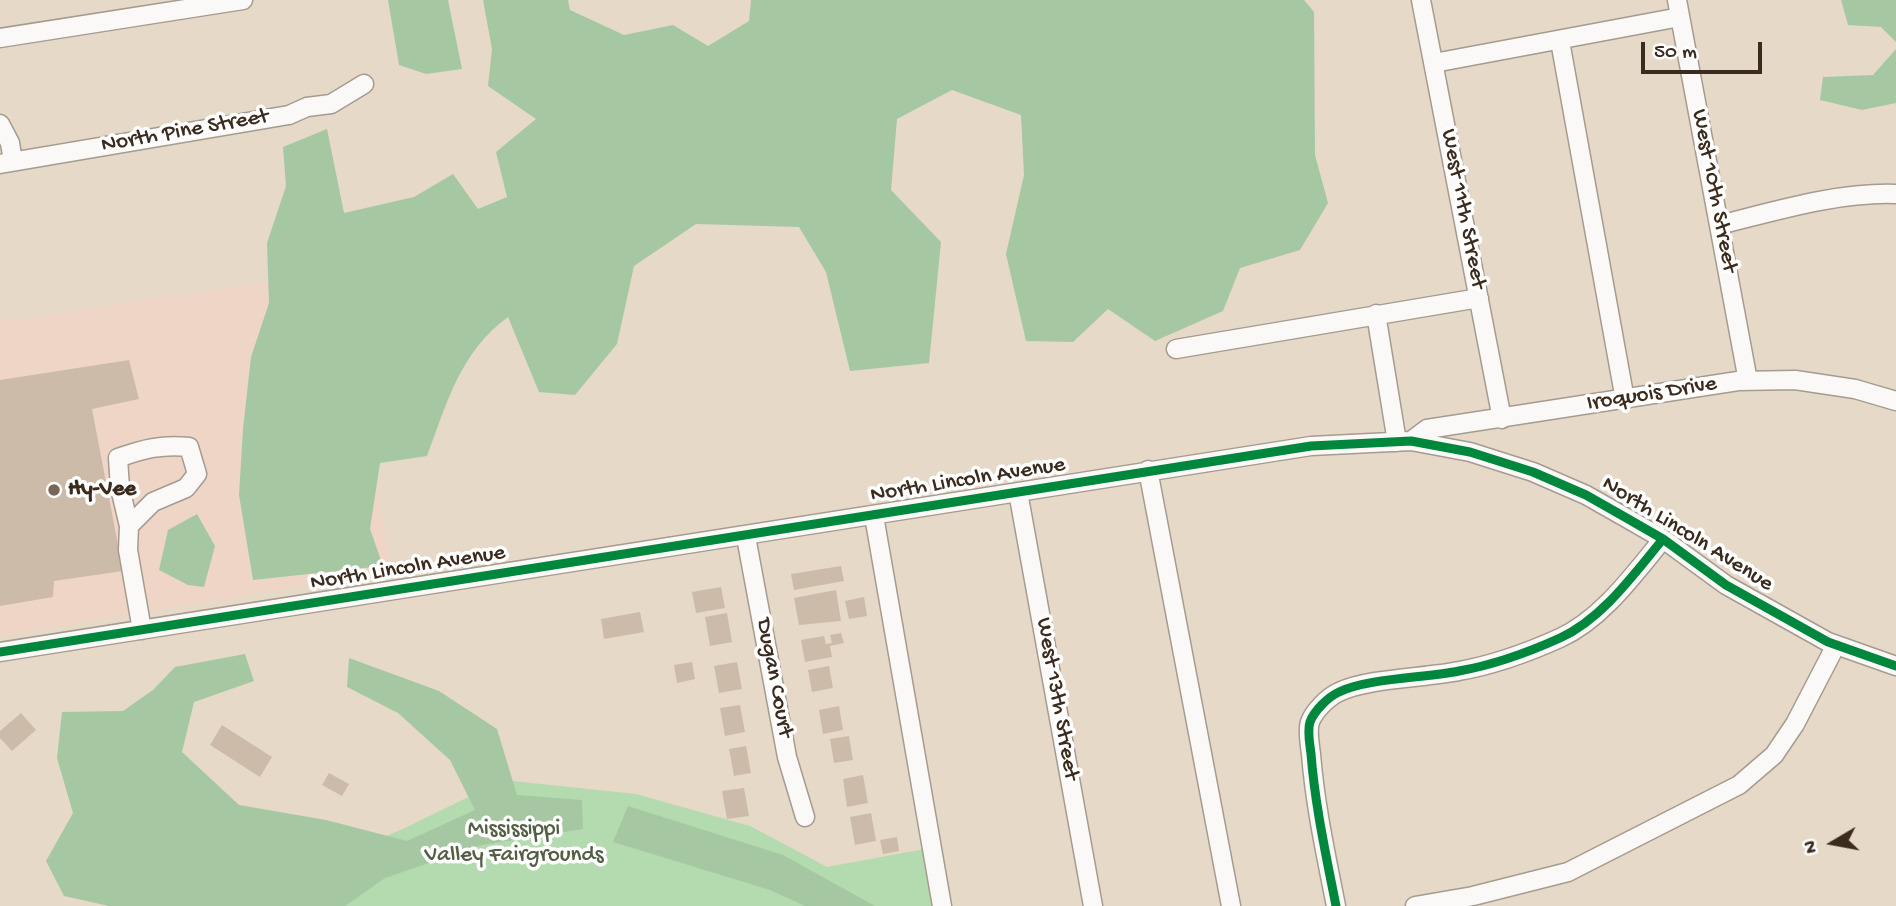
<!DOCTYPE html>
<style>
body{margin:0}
#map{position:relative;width:1896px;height:906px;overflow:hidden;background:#e6d9c7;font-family:"Gochi Hand",sans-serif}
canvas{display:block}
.north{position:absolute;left:1798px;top:808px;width:70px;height:70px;-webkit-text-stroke:5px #fff;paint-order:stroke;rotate:260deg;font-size:19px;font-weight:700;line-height:28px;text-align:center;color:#3b2a1e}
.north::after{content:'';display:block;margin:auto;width:24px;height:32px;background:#3b2a1e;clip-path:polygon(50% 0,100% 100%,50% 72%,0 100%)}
.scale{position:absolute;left:1641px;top:42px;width:121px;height:32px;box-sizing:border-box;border:4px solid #3b2a1e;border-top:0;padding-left:9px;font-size:21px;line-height:24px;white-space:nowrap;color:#3b2a1e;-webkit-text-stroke:5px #fff;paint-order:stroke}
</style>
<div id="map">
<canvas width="1896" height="906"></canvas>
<div class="north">N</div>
<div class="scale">50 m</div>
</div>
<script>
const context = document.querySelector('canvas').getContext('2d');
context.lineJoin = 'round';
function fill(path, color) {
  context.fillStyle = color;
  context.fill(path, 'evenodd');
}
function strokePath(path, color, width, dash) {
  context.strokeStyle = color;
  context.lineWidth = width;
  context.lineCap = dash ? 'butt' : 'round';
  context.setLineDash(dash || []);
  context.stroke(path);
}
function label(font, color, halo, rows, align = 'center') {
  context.font = font + ' "Gochi Hand",sans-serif';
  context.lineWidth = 7;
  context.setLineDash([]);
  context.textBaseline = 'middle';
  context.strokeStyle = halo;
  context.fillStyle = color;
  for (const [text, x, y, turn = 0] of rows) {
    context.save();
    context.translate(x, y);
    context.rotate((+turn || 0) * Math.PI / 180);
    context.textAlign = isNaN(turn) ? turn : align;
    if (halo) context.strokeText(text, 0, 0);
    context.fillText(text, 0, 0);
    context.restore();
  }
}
fill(new Path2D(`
 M336 271 392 571 0 636V322Z`), '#efd5c6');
fill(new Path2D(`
 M503 780 636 794 750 826 827 867 930 848 942 906H274L300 873 405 828Z`), '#b4daaf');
fill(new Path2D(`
 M388 0H448L462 69 426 74 399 65Z
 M483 0H568L570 10 624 35 673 25 708 46 749 21 751 0H1304L1314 12 1315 155 1328 203 1300 250 1240 268 1223 311 1155 341 1108 309 1073 342 1026 341 1006 254 1024 175 1021 115 952 90 897 119 891 190 941 242 929 363 850 371 826 272 799 227 696 224 634 266 617 344 575 395 539 392 508 317C460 352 447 403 427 456L380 463 370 529 383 566 253 580 239 495 243 429 251 357 269 303 267 243 286 186 283 147 327 129 344 213 414 197 453 174 478 209 507 197 496 152 536 119 488 86 492 49Z
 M1841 0H1896V42L1881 27 1848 25Z
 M1896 49V103L1862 110 1820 100 1823 77 1873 75Z
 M197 514 215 546 204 587 188 585 159 570 168 530Z
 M245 654 254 681 194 702 182 752 239 805 326 820 407 841 475 810 450 760 398 713 347 687 349 658 439 691 497 729 517 795 582 800 583 829 482 845 385 878 345 906H109L64 896 46 861 73 813 57 758 62 712 123 711 153 690 175 667Z
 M628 806 783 855 875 906H805L770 890 613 842Z`), '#a5c8a2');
fill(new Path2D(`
 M129 360 139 399 92 409 123 571 54 581 53 597 0 606V380Z
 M841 566 844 581 794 590 791 574Z
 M721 587 725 608 696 613 692 592Z
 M836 590 841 621 799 625 794 598Z
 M864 597 867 616 849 619 845 601Z
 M640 612 644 632 604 639 601 619Z
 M727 613 732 642 710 646 705 617Z
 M841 633 844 643 830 646 832 657 805 662 801 640 824 636 826 644 832 643 830 635Z
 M692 662 695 679 677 683 674 665Z
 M737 662 742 689 719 693 714 666Z
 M829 666 833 688 812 692 808 670Z
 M740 705 745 732 725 736 720 708Z
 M839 706 843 730 823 734 819 710Z
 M21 713 36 730 12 751 0 738V731Z
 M222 725 272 757 260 777 210 745Z
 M849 736 853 760 834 763 830 739Z
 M746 746 751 773 734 776 729 749Z
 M329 773 349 784 342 796 322 785Z
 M863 775 868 803 847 807 843 779Z
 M744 788 749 816 727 819 722 791Z
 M871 813 876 841 855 845 850 817Z
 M897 837 899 851 883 854 880 840Z`), '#cdbbaa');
const minor = new Path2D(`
 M1421 0 1502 419
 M1677 0 1748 381
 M0 38 243 0
 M1560 41 1625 400
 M1434 63 1680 17
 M0 124 10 143 13 161
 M0 164 289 115 307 107 331 104 364 84
 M1719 225C1776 211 1837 192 1896 194
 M1376 314 1397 442
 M1176 349 1479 298
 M1411 441 1427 429 1738 381 1795 380 1855 389 1896 401
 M1148 470 1231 906
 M1018 492 1093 906
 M874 516 942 906
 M129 526 120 488 118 458C143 449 162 444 189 447L197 474 186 488 153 502 129 526 128 550 142 630
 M746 537 787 757 805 817
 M0 652 1311 446 1411 441 1470 452 1533 472 1586 495 1623 516 1663 539 1726 585 1828 642 1896 666
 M1336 906C1326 855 1315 805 1311 754 1310 745 1307 731 1310 722 1314 711 1328 697 1339 692 1368 678 1426 678 1459 671 1493 665 1529 652 1560 638 1602 619 1634 574 1663 539
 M1415 906 1473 896 1568 872 1739 785 1774 755 1795 724 1836 645`);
strokePath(minor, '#a59b8f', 21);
strokePath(minor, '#fbf9f7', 18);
strokePath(new Path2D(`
 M0 652 1311 446 1411 441 1470 452 1533 472 1586 495 1623 516 1663 539 1726 585 1828 642 1896 666
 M1336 906C1326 855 1315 805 1311 754 1310 745 1307 731 1310 722 1314 711 1328 697 1339 692 1368 678 1426 678 1459 671 1493 665 1529 652 1560 638 1602 619 1634 574 1663 539`), '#00873e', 9);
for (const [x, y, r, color] of [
 [54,490,7,"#776759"]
]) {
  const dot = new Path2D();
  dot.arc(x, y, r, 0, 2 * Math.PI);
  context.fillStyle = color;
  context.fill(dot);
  strokePath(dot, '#fff', 2.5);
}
label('23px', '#3b2a1e', '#fff', [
 ["North Pine Street",185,132,-10],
 ["West 10th Street",1713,191,79],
 ["West 11th Street",1462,209,79],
 ["Iroquois Drive",1652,395,-9],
 ["North Lincoln Avenue",968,481,-9],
 ["North Lincoln Avenue",1687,535,32],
 ["North Lincoln Avenue",408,569,-9],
 ["Dugan Court",773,678,79],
 ["West 13th Street",1056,699,80]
]);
label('bold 23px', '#3b2a1e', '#fff', [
 ["Hy-Vee",68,490]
], 'left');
label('23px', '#535f44', '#fff', [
 ["Mississippi",514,830],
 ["Valley Fairgrounds",514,856]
]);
</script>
